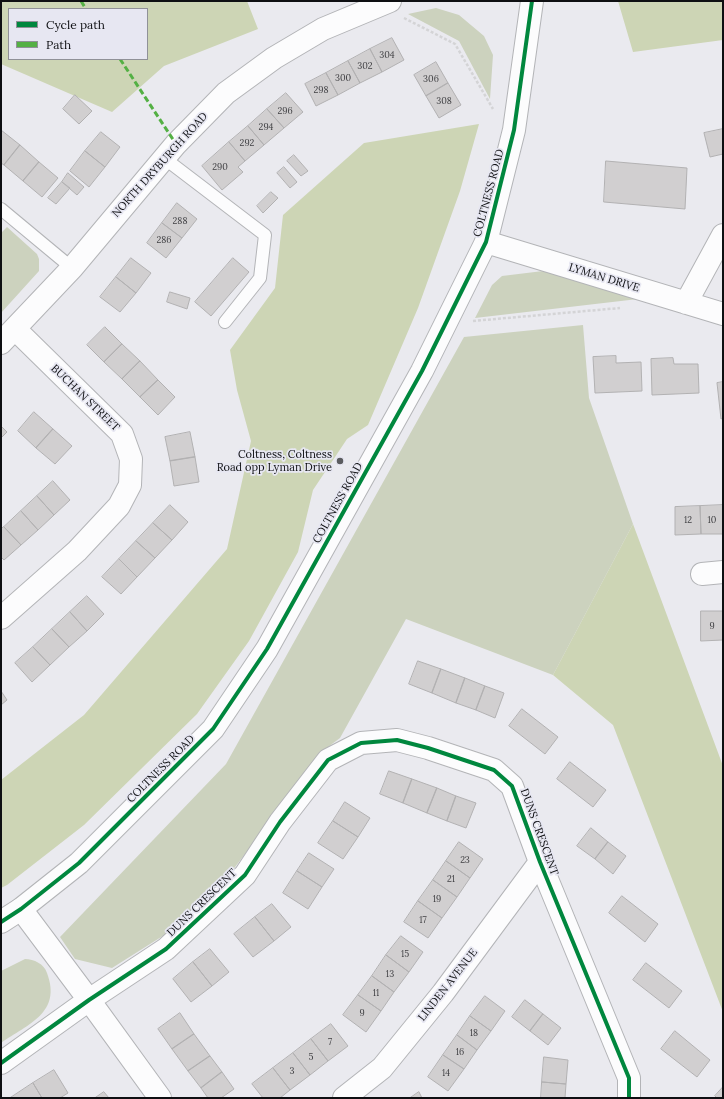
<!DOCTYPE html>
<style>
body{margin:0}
#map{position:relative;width:724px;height:1099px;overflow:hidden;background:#eaeaef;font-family:Lora,serif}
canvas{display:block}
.frame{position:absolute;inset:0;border:2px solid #0e0f12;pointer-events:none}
.legend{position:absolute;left:8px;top:8px;width:140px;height:52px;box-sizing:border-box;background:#e7e7f2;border:1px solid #909198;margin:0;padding:5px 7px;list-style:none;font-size:12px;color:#0e0f12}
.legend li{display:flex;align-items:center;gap:8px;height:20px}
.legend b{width:20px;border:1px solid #909198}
</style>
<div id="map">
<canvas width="724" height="1099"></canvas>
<div class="frame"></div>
<ul class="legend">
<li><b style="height:5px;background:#00873e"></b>Cycle path</li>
<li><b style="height:5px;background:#54b044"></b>Path</li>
</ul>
</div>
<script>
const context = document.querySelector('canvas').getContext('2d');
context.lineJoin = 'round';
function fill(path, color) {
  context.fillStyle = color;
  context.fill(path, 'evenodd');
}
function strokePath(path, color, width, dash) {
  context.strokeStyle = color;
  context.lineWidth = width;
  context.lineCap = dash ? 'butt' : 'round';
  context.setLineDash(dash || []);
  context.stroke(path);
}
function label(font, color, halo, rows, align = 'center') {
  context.font = font + ' Lora,serif';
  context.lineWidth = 3.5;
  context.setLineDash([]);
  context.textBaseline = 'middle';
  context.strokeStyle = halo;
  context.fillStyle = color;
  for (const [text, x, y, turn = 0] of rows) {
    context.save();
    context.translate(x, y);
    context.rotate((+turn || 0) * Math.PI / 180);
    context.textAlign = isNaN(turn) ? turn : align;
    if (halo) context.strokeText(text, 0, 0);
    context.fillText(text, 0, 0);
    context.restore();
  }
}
fill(new Path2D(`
 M436 8 459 15 484 36 493 55 490 99 459 41 408 14Z
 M7 227 37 254 39 259V271L1 313V233Z
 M543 271 638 299 475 318 492 285 502 276Z
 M583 325 589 398 633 524 553 675 406 619 340 738 324 750 232 871 177 927 112 968 75 959 60 937 226 764 464 337Z
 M25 959C34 959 44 964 47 973 62 1013 28 1024 1 1043V971Z`), '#ccd2be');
fill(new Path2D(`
 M1 1H247L258 29 164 66 112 112 1 64ZM9 9H147V59H9Z
 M618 1H723V40L633 52Z
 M479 124 460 191 418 308 368 425 347 439 313 490 298 552 249 641 197 714 84 825 7 885 1 888V780L84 715 227 549 251 441 237 390 230 350 275 288 283 215 364 143Z
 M633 524 723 766V1012L613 725 553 675Z`), '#cdd5b5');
const building = new Path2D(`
 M392 38 404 60 382 72 370 49Z
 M370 49 382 72 360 83 348 61Z
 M348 61 360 83 338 95 326 73Z
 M436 62 448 83 426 96 414 75Z
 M326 73 338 95 316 106 305 84Z
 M448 83 461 105 439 118 426 96Z
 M286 93 303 112 284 128 267 109Z
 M75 95 92 111 79 124 63 109Z
 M267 109 284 128 264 145 248 126Z
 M248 126 264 145 245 161 229 142Z
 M723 129V154L710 157 704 133Z
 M1 130 20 145 4 165 1 163Z
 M101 132 120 147 105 167 85 151Z
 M229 142 245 161 238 167 243 172 222 190 202 166Z
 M20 145 39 162 23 181 4 165Z
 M85 151 105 167 89 187 70 171Z
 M294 155 308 171 301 176 287 161Z
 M606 161 687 168 685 209 604 202Z
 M39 162 58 178 42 197 23 181Z
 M284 167 297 182 290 188 277 173Z
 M68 173 84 187 77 195 62 182Z
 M62 182 70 188 56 204 48 198Z
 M271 192 278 198 263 213 257 206Z
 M177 203 197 219 182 238 162 223Z
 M162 223 182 238 166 258 147 243Z
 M131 258 151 273 136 293 116 277Z
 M233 258 249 272 211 316 195 302Z
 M116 277 136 293 120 312 100 297Z
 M170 292 190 298 187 309 167 302Z
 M105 327 122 344 104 362 87 345Z
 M122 344 140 361 122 379 104 362Z
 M616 356V363L641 362 642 391 595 393 593 357Z
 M673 358 674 364H698L699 393 652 395 651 359Z
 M140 361 158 380 140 397 122 379Z
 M158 380 175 397 158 415 140 397Z
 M723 382V418L721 419 717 383Z
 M34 412 53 429 36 448 18 431Z
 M1 426 7 432 1 438Z
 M53 429 72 446 55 464 36 448Z
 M190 432 195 457 170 461 165 437Z
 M195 457 199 482 174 486 170 461Z
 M53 481 70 500 54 515 37 496Z
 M37 496 54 515 38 530 21 511Z
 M170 505 188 522 172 540 153 523Z
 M723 505V534H701L700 506Z
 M700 506 701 534 675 535V507Z
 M21 511 38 530 21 545 4 527Z
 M153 523 172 540 155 558 136 541Z
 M4 527 21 545 4 560 1 557V529Z
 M136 541 155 558 137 577 119 559Z
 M119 559 137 577 121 594 102 577Z
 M87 596 104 614 87 631 70 612Z
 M701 611H723V640L701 641Z
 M70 612 87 631 69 647 52 629Z
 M52 629 69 647 50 665 33 647Z
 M33 647 50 665 32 682 15 663Z
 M418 661 441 669 432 693 409 684Z
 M441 669 465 678 456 703 432 693Z
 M465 678 485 686 476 710 456 703Z
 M485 686 504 693 495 718 476 710Z
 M1 691 7 700 1 705Z
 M522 709 558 737 545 754 509 726Z
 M570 762 606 790 593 807 557 779Z
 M389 771 412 779 403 803 380 794Z
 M412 779 437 788 427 813 403 803Z
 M437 788 456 796 447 821 427 813Z
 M456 796 476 803 466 828 447 821Z
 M345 802 370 818 358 837 333 821Z
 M333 821 358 837 343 859 318 843Z
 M591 828 608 842 595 859 577 846Z
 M459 842 483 859 470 878 446 861Z
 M608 842 626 856 613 874 595 859Z
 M309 853 334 869 322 887 297 871Z
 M446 861 470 878 457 897 433 880Z
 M297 871 322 887 308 909 283 893Z
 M433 880 457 897 442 918 418 901Z
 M622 896 658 924 645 942 609 913Z
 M418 901 442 918 428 938 404 922Z
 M272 904 291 927 274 941 255 917Z
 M255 917 274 941 253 957 234 934Z
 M401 936 423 952 409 972 386 955Z
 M210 949 229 972 212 986 193 962Z
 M386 955 409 972 394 992 372 976Z
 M193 962 212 986 191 1002 173 979Z
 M646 963 682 991 669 1008 633 980Z
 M372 976 394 992 381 1011 358 995Z
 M358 995 381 1011 366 1032 343 1015Z
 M485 996 505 1011 491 1031 470 1016Z
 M525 1000 543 1014 530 1031 512 1017Z
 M180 1013 194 1034 172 1049 158 1029Z
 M543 1014 561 1028 548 1045 530 1031Z
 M470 1016 491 1031 477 1050 457 1035Z
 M331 1024 348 1046 328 1061 311 1039Z
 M675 1031 710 1060 697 1077 661 1049Z
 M194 1034 210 1056 188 1071 172 1049Z
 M457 1035 477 1050 464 1069 443 1055Z
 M311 1039 328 1061 310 1075 293 1053Z
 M293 1053 310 1075 290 1090 273 1068Z
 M443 1055 464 1069 448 1091 428 1077Z
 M210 1056 222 1072 201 1088 188 1071Z
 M544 1057 568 1060 566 1084 542 1082Z
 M273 1068 290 1090 280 1098H263L252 1084Z
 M54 1070 68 1093 60 1098H42L33 1083Z
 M222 1072 234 1089 221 1098H208L201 1088Z
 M542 1082 566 1084 565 1098H541Z
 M33 1083 42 1098H10Z
 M723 1087V1098H717L715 1096Z
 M104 1092 109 1098H95Z
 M419 1092 422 1098H410Z`);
fill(building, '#d1cfd0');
strokePath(building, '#b2b1b2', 1);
const service = new Path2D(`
 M164 158 265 235 260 278 225 322
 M1 209 72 268`);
const minor = new Path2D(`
 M486 242 723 314
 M686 303 723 235
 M702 574 723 572
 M1 618 77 551 119 506 130 485 131 459 122 434 15 329
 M21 909 89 1000 160 1098
 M1 1063 89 1000 166 949 245 875 280 822 328 760 361 743 397 740 428 748 494 770 512 786 540 862 629 1078V1098
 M344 1098 382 1068 443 993 540 862`);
const tertiary = new Path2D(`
 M1 343 72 268 176 144 226 93 274 58 323 29 390 1
 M1 922 21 909 79 863 213 729 267 649 422 371 486 242 514 130 532 1`);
strokePath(service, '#b3b4b7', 14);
strokePath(minor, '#b3b4b7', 24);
strokePath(tertiary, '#b3b4b7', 24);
strokePath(new Path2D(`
 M404 18 455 44 493 109
 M473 321 620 308`), '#d4d4d6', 2.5, [3, 2]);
strokePath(service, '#fcfcfd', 12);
strokePath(minor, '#fcfcfd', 22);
strokePath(tertiary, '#fcfcfd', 22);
strokePath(new Path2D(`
 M81 1 86 9
 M120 59 176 144`), '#54b044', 3, [6, 3]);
strokePath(new Path2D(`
 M1 922 21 909 79 863 213 729 267 649 422 371 486 242 514 130 532 1
 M1 1063 89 1000 166 949 245 875 280 822 328 760 361 743 397 740 428 748 494 770 512 786 540 862 629 1078V1098`), '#00873e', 4);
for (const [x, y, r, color] of [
 [340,461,4,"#5b5c5f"]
]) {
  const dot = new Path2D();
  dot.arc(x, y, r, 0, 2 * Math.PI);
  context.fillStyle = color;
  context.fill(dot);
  strokePath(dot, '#e7e7f2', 1.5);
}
label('9px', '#3f3f42', null, [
 ["304",387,55],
 ["302",365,66],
 ["300",343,78],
 ["306",431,79],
 ["298",321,90],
 ["308",444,101],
 ["296",285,111],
 ["294",266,127],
 ["292",247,143],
 ["290",220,167],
 ["288",180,221],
 ["286",164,240],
 ["12",688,520],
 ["10",712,520],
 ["9",712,626],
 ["23",465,860],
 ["21",451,879],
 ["19",437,899],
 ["17",423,920],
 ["15",405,954],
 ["13",390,974],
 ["11",376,993],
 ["9",362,1013],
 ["18",474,1033],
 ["7",330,1042],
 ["16",460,1052],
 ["5",311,1057],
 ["3",292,1071],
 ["14",446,1073]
]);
label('11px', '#0e0f12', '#e7e7f2', [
 ["NORTH DRYBURGH ROAD",160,165,-48],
 ["COLTNESS ROAD",489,193,-75],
 ["LYMAN DRIVE",604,278,17],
 ["BUCHAN STREET",85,398,44],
 ["COLTNESS ROAD",338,503,-61],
 ["COLTNESS ROAD",161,769,-45],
 ["DUNS CRESCENT",539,832,70],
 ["DUNS CRESCENT",202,903,-44],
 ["LINDEN AVENUE",448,985,-52]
]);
label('11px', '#0e0f12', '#e7e7f2', [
 ["Coltness, Coltness",332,455],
 ["Road opp Lyman Drive",332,468]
], 'right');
</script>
